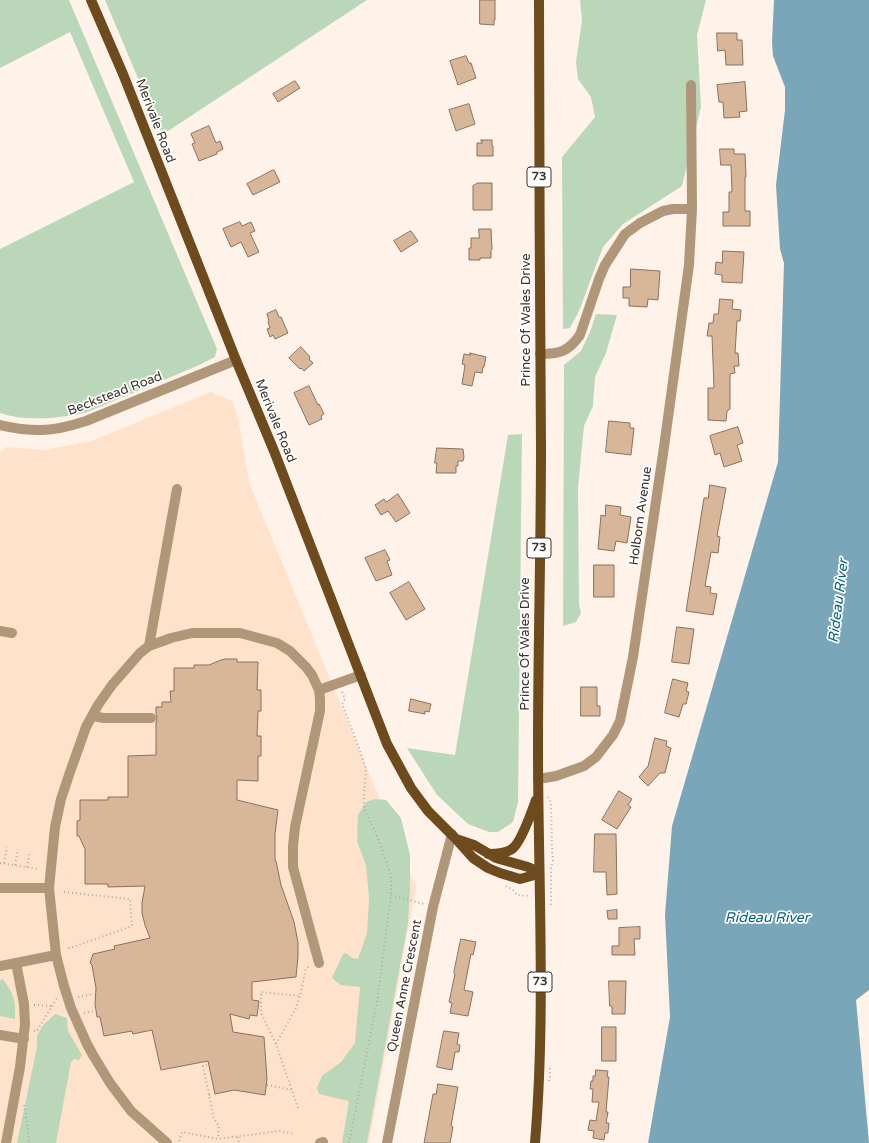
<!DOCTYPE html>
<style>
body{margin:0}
canvas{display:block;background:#fef2e9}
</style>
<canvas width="869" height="1143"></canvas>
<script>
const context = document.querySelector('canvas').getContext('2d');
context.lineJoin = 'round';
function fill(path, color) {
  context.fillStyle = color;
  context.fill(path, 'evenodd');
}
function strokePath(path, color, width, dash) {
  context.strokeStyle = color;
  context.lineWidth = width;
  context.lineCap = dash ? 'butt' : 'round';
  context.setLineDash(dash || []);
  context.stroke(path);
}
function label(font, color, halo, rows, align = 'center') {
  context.font = font + ' "Varela Round",sans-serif';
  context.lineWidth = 3.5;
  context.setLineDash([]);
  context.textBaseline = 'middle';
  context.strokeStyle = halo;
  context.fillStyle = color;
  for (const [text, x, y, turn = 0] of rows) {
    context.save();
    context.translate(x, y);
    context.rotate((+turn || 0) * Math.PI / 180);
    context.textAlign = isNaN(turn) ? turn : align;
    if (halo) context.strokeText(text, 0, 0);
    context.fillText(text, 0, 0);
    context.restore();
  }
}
fill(new Path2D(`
 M211 392 232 401 237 414 250 485 416 887 369 1143H0V452L6 447 45 450 91 441Z`), '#fee2cb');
fill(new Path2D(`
 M0 0H69L217 349 215 357 197 366 85 413C58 418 27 422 0 413V249L134 182 70 32 0 68Z
 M105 0H367L162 135Z
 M580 0H706L697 35 701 107 682 186 623 224 603 247 579 311 570 328 563 329 562 157 595 117 591 97 578 79 576 62 582 20Z
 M596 314 617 315 606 353 595 377 593 406 584 426 578 487 579 604 581 613 576 622 563 626 564 365 581 351 590 332Z
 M522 434 518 802 513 822 498 832H489L468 824 437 795 407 748 455 755 508 435Z
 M375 799 386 800 401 818 410 855V890L408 923 367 1143H342L349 1101 319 1094 317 1088 322 1076 341 1062 355 1043 360 987 341 985 332 978 343 954 346 953 352 958 358 959 367 933 369 899 366 865 357 841 358 815 366 802Z
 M3 979C14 995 16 1000 15 1019L0 1016V980Z
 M55 1014 67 1018 68 1031 82 1055 79 1060 74 1059 71 1062 56 1143H17L37 1047V1036L43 1025Z`), '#bad8b9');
fill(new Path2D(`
 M774 0H869V990L856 1000 869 1143H648L670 1017 665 915 672 826 778 462 784 263 780 249 776 185 785 110V87L773 56 772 42Z`), '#79a6b8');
const building = new Path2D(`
 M480 0H495V20H494V25L480 24Z
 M717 33H737V40H742L743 65H726L725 50 718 51Z
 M466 56 469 63H471L476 78 458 85 450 61Z
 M295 81 300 88 278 102 273 94Z
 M745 82 747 111 739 112 740 117 724 118 723 102H719L717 85Z
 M469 104 475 124 456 131 449 110Z
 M209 126 216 143 220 141 223 149 217 152V154L199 161 192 144 195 143 191 134Z
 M481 140H492V146H493V156H477V143H482Z
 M720 149H734V154H745L746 177H745V211H750V226H723V212H729V192H732L731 165H721Z
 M273 170H274L280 182 253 195 247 184Z
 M478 183H492V210H473V186Z
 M240 222 242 226 251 222 255 231 250 233 259 252 248 257 241 242 231 247 223 229Z
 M479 229H491L492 249 491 250V258H480V260H469V248H471V238H479Z
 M411 231 418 241 401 252 394 241Z
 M723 251 744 252 742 283 722 282V275L715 274 716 262 722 263Z
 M631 269 660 271 658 300 648 299 647 307 629 306V298H623V287H630Z
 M720 299 733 300 732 309 741 310 740 321H737L735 353H738L739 366H734L735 373 730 374V409L727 411 726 421 708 420V388H714L712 336H707L709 323H713L714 314H718Z
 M276 310 279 317H281L288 333 275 339 273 335 270 337 267 329 270 328 268 322 269 321 267 314Z
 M301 347 310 357 309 359 313 363 304 371 301 368 300 369 289 358Z
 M470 353 486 357 484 367H483L482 373 475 372 472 386 462 384 465 365 462 364 464 354 470 355Z
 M309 386 318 405 319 404 324 414 321 416 322 419 309 425 294 393Z
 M609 421 630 423V428H634L631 455 606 452Z
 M738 427 743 443 737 445 742 461 724 467 720 453 715 455 710 436Z
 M437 448 463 449 464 457 463 461H458V466H456V473H436L437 463H435Z
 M710 485 726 488 717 536 720 537 718 553 711 552 705 586 711 587 710 593 717 594 713 615 686 611 704 498H708Z
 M398 494 410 513 396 522 388 511 381 515 375 505 384 499 386 502Z
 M606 505 621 507 620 515 631 517 627 543 616 541 614 551 598 549 601 515 605 516Z
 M385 550 390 560 387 561 392 575 376 581 365 558Z
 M594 565H614V597H594Z
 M409 582 425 609 406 620 390 593Z
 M677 627 694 629 689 664 672 662Z
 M226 659H237V662H258L257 690H261V711H258L257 736H261V756H258V781L237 780V800L278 810 275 834V861H276L281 885 294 922 298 942V956L296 977 252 982V1000L259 1001 257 1016 250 1015 249 1019 230 1014 233 1032 264 1037 267 1079 265 1095 234 1090 215 1094 208 1061 161 1070 152 1030 133 1034 132 1031 104 1036 100 1017H97L95 1004 96 988 92 965 90 963 93 954 115 949 114 946 150 938 145 925 142 913V903L145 886 108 887V884H85V849L79 836H77V821L80 820V800H108V797H128V756L156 755V722L157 718 156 714V707H162V702H171L170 691H174V668H194V665H209L221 660Z
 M673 679 688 683 686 691 689 692 686 704H683L679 717 665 713Z
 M581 687H597V706H600V716H581Z
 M411 699 431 704 429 712 425 711V714L409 711Z
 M655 738 667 741 666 746 671 748 665 773H660L648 786 639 777 648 766Z
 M619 791 632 799 628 805 631 807 617 829 602 820Z
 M595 834H616L617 894 607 895 606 872H594Z
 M617 910V919H608L607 911Z
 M640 927V939H634L635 955H612V946H619V928Z
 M461 939 476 942 473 955 471 954 464 990 473 992 468 1016 450 1013 452 1003 449 1002 455 974 454 973Z
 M609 981H626L625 1014H612V1006H610Z
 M602 1027H616V1061H602Z
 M444 1031 459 1033 457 1044 460 1045 459 1052H455L452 1070 437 1067Z
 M596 1070 608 1071 607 1077H609L606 1112H608L606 1123H609L608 1133H605L604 1140 593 1138 594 1131 588 1130 590 1120 596 1121 599 1102H592L593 1089H590L591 1081H593V1076H595Z
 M438 1084 458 1087 451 1126 453 1127 450 1143H424L433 1094H436Z`);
fill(building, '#d8b699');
strokePath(building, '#8b715c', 1);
strokePath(new Path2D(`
 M342 692 345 699 342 704 358 745 366 769 364 797V809L376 833 391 875V895
 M548 797 551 802 552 848 553 861 551 867V907
 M0 863 39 869
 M4 863 7 847
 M15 865 18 849
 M27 867 30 851
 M506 886 513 890 517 895 530 896
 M64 892 130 899 132 926 70 948H66
 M78 997 94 994
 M34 1005 52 1006
 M84 1013 95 1011
 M34 1031H37L57 998
 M276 1044 296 1008 300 996 306 968 310 966
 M207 1065 203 1066 214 1119 219 1126 218 1139
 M549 1081 550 1078V1065
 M267 1085 293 1090
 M209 1095 213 1094
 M24 1105 28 1129 29 1143
 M298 1108 276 1044 261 1013V992L300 996
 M238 1137 239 1143
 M179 1141 182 1132 218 1139 280 1131 294 1134
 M349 1143 377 1002 391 895 424 904`), '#b4a89f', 2, [1, 3]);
strokePath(new Path2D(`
 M540 354C559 354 568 352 580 335L599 279 605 265 625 234 640 223 663 211 673 209H692
 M0 425C13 428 27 430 40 430 56 430 71 426 86 421L236 360
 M0 631 12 633
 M149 646 177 489
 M319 690 320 699V711L295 827 293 846V867L319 963
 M92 716 104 718H151
 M538 779 556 776 584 766 596 757 613 735 620 721 633 657 664 447 689 265 692 209 691 85
 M0 888H49
 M0 966 56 955
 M0 1035 24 1039
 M6 1143 20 1067 25 1024 24 1004 16 963
 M167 1143 131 1111 110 1083 93 1055 87 1044 71 1008 64 986 56 955 49 888 55 827 61 799 70 772 86 727 98 705 112 685 140 653 149 646 171 638 192 633H240L277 643 290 651 306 667 312 675 319 690 361 675
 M320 1143 323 1142
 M387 1143 433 907 452 834`), '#b09779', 10);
strokePath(new Path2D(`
 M91 0 123 74 236 360 274 451 387 744 411 788 428 811 456 839 473 858 488 868 500 873 520 879 531 876 539 872
 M456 839 474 845 496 858 528 867 539 872
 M488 854C496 854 505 854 512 849 521 843 532 811 536 800
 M535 1143C546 1011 538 879 538 747 538 647 541 548 541 448 540 299 539 149 539 0`), '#6e4b1c', 10);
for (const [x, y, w] of [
 [539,177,24],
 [539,548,24],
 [540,982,24]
]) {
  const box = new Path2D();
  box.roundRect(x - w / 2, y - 10, w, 20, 3);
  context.fillStyle = '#fff';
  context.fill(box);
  strokePath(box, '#3f332a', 1);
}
label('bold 12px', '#3f332a', null, [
 ["73",539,177],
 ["73",539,548],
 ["73",540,982]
]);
label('13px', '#3f332a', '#fff', [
 ["Merivale Road",155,121,69],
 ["Prince Of Wales Drive",527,320,-90],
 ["Beckstead Road",115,394,-21],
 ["Merivale Road",275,421,68],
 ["Holborn Avenue",641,516,-82],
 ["Prince Of Wales Drive",526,644,-90],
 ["Queen Anne Crescent",405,986,-79]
]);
label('italic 14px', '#05617b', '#fff', [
 ["Rideau River",839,601,-83],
 ["Rideau River",767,918]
]);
</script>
